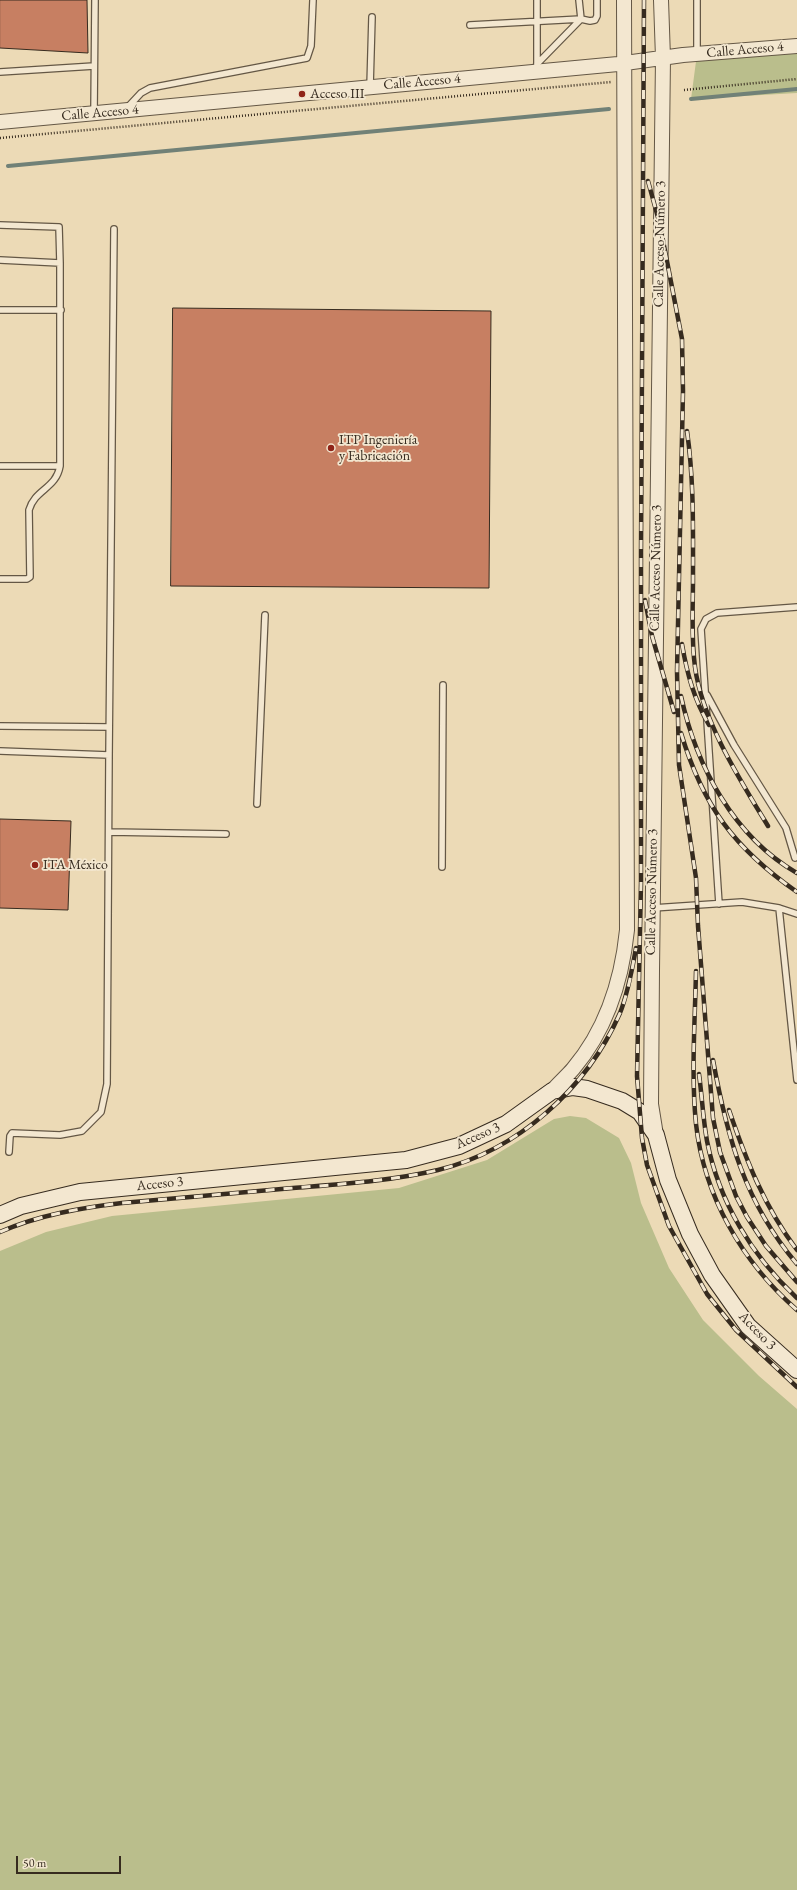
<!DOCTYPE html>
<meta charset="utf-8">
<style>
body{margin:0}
#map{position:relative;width:797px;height:1890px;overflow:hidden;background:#ecdab6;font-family:"EB Garamond",serif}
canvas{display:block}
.scale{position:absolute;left:16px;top:1856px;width:105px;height:18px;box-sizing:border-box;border:2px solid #362b1f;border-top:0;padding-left:5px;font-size:12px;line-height:14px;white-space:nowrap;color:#362b1f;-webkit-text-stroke:3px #f3e7d0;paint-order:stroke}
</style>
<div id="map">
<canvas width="797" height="1890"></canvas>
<div class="scale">50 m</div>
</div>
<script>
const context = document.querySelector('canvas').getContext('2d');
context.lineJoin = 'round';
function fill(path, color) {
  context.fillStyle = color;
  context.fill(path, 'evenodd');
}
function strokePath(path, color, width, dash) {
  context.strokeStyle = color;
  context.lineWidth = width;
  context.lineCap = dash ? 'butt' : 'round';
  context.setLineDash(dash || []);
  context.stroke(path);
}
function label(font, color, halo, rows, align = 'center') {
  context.font = font + ' "EB Garamond",serif';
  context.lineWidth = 3.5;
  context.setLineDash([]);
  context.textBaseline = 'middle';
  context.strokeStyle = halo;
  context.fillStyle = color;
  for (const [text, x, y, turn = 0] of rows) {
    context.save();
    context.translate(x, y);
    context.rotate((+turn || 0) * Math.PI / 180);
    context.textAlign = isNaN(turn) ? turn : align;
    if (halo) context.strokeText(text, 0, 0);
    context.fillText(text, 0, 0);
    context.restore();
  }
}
fill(new Path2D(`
 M797 45V93L691 99 697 54Z
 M570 1116 586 1118 619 1138 631 1163 641 1203 669 1268 703 1320 759 1376 797 1409V1890H0V1251L46 1232 112 1216 399 1188 487 1160 554 1119Z`), '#babe8c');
strokePath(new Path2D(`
 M691 99 797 89
 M8 166 609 109`), '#718177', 4);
const building = new Path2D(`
 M0 0H87L88 53 0 48Z
 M173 308 491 311 489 588 171 586Z
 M0 819 71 821 68 910 0 908Z`);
fill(building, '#c77f62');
strokePath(building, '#362b1f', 1);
const service = new Path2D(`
 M537 0V65
 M697 0V54
 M470 25 581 19 590 21 595 20 597 16V0
 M537 64 581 19 579 0
 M0 72 94 66
 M370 87 372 17
 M127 108 141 93 150 88 307 58 311 46 313 0
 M94 113 95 0
 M0 225 59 227 60 263 0 260
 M0 310H61
 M0 466H60V263
 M0 579H27L30 577 29 510C35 489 56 489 60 466
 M707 695 734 745 786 828 795 858
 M0 726 109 727
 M0 751 109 755
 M257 804 265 615
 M109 832 226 834
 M442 867 443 685
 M719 904 701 629 706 619 717 613 797 607
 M653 908 742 902 779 908 797 914
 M779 908 797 1080
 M9 1152 10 1136 12 1133 60 1135 82 1131 101 1112 107 1084 109 755 114 229`);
const tertiary = new Path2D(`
 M0 122 618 64 683 55 797 46
 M552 1091C559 1083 567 1076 573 1069 606 1030 622 979 627 930L624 0
 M656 1135 651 1104 652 970 663 58 661 0`);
const secondary = new Path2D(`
 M0 1215 21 1206 80 1192 406 1160 459 1146 506 1124 552 1091 573 1087 587 1089 622 1101 640 1112 656 1135 668 1180 690 1234 712 1275 748 1326 797 1370`);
strokePath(service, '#645745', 8);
strokePath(tertiary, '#645745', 16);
strokePath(secondary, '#362b1f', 18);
strokePath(new Path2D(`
 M684 90 797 79
 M0 138 611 82`), '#362b1f', 2.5, [1, 2]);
strokePath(service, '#f3e7d0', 5.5);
strokePath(tertiary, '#f3e7d0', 14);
strokePath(secondary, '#f3e7d0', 16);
const rail = new Path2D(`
 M644 0 641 551V883L637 1076 642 1138 647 1165 669 1226 707 1294 736 1330 797 1387
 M648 181 660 225 682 339 683 391 677 671 679 765 696 878 698 926 713 1118 720 1152 736 1196 747 1217 766 1246 797 1282
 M687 431C694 480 693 529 693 579 693 608 691 638 695 667 702 720 740 780 768 826
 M645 600 652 636 674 712
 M682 644C687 674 694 699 709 725
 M681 696C696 766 734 837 797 873
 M681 733C703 806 734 848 797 892
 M696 971C695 1022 691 1074 696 1124 704 1196 742 1262 797 1310
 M713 1060C727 1137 745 1203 797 1264
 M699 1074C702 1096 703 1119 707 1141 719 1202 752 1256 797 1298
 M729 1110C746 1160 765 1208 797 1250
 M0 1232C39 1215 80 1208 122 1203 179 1198 236 1193 293 1188 342 1184 391 1181 438 1170 519 1150 587 1088 620 1013 628 993 632 970 636 948`);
strokePath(rail, '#362b1f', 4.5);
strokePath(rail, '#f3e7d0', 3, [9]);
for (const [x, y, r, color] of [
 [302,94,4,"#8f2418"],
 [331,448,4,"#8f2418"],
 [35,865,4,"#8f2418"]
]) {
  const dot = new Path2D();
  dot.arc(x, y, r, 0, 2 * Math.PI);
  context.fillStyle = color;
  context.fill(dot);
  strokePath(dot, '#f3e7d0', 1.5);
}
label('14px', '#362b1f', '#f3e7d0', [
 ["Calle Acceso 4",745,50,-5],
 ["Calle Acceso 4",422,82,-5],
 ["Calle Acceso 4",100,113,-5],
 ["Calle Acceso Número 3",660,244,-89],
 ["Calle Acceso Número 3",656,568,-89],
 ["Calle Acceso Número 3",652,892,-89],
 ["Acceso 3",478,1136,-24],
 ["Acceso 3",160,1184,-6],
 ["Acceso 3",757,1331,46]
]);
label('14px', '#362b1f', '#f3e7d0', [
 ["Acceso III",310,94],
 ["ITP Ingeniería",339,440],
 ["y Fabricación",339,456],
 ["ITA México",43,865]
], 'left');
</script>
